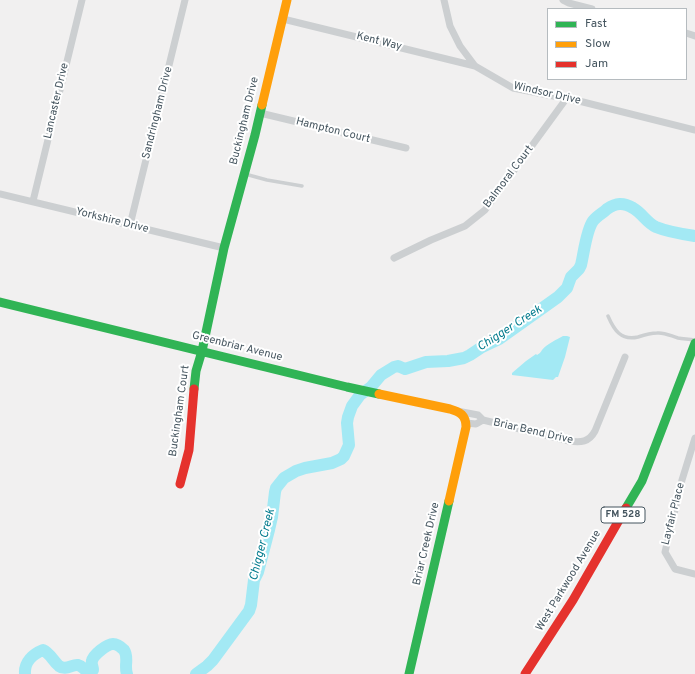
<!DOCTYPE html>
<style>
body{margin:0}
#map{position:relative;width:695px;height:674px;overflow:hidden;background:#f1f0f0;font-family:Overpass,sans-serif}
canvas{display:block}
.legend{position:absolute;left:547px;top:8px;width:140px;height:72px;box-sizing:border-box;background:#fff;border:1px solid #b5bbbf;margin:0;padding:5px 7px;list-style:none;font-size:12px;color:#45555f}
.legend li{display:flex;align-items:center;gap:8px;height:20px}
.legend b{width:20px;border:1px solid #b5bbbf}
</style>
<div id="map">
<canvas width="695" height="674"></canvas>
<ul class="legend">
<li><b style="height:5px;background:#30b455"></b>Fast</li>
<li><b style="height:5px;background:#ff9f0a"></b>Slow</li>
<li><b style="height:5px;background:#e5322d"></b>Jam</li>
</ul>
</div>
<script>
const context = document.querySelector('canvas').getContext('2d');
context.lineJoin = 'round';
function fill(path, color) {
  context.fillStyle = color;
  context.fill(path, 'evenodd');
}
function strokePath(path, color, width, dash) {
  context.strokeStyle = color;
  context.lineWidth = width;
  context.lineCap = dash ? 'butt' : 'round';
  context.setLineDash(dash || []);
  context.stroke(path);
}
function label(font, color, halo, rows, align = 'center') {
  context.font = font + ' Overpass,sans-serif';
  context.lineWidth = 4;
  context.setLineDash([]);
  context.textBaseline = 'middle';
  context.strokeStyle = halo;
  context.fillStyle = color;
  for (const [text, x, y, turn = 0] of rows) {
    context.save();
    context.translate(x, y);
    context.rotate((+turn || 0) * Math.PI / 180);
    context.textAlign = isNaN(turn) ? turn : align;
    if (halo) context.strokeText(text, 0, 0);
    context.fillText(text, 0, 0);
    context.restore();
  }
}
fill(new Path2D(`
 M563 336H567L570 337 565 357 558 377H556L553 380 512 375V373L526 361 536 354 537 355C539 354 541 352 542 350 547 344 556 340 563 336Z`), '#a3e9f4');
strokePath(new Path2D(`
 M25 674C24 662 33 654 43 650 50 653 53 661 59 666 66 671 72 664 78 665 85 667 85 674 93 670 93 667 91 664 92 661 93 655 107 644 113 644 117 644 121 647 124 650 129 657 124 666 127 674
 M196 674 207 666 213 660 249 611 251 605 254 580 258 572 269 530 272 517 275 492 276 488 284 478 296 471 305 468 332 463 341 459 344 456 349 445 347 423 348 417 352 406 360 395 371 387 381 375 394 367 398 366 405 369 426 362 448 361 464 358 470 355 482 347 499 339 558 297 567 288 571 277 579 269 581 265C584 253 586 231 593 221 597 216 603 213 607 209 616 203 623 202 633 208 642 213 647 223 656 227 668 232 682 234 695 236`), '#a3e9f4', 12);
strokePath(new Path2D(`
 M245 174 267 180 302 186
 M608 316C614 330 621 341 638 337 644 335 650 333 657 333 664 332 671 336 678 338 683 339 689 339 694 340`), '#cccfd1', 3.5);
strokePath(new Path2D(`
 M444 0 450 26 460 46 475 66 513 88 583 102 695 130
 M563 0 569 3 592 9
 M283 19 475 66
 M686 33 695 36
 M260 113 406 148
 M0 194 224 248
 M33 201 82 0
 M130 225 185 0
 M394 258 431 240 465 226 485 210 566 99
 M457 411 478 415 483 420 569 441C581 443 589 442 595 431L625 357
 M466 423 476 424 483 420
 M695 438 682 480 665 552 675 569 695 574`), '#cccfd1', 7);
strokePath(new Path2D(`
 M0 302 347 387 379 394
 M194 389 196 371 202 351 224 248 255 135 262 105
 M626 508 642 481 695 343
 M409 674 449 501`), '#30b455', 9);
strokePath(new Path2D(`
 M262 105 287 0
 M379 394 450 409C460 412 466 415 466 427L449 501`), '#ff9f0a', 9);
strokePath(new Path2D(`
 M180 484 189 450 194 389
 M525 674 573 600 626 508`), '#e5322d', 9);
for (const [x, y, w] of [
 [623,515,44]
]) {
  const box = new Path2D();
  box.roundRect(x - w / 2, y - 8, w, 16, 3);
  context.fillStyle = '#fff';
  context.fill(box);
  strokePath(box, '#45555f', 1);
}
label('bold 10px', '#45555f', null, [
 ["FM 528",623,515]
]);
label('11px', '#45555f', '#fff', [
 ["Kent Way",379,42,14],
 ["Windsor Drive",547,94,13],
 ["Lancaster Drive",57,101,-77],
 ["Sandringham Drive",158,113,-76],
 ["Buckingham Drive",245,121,-76],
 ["Hampton Court",333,131,14],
 ["Balmoral Court",509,177,-53],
 ["Yorkshire Drive",112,221,14],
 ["Greenbriar Avenue",237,347,14],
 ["Buckingham Court",180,411,-82],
 ["Briar Bend Drive",533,432,13],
 ["Layfair Place",674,514,-76],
 ["Briar Creek Drive",427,544,-77],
 ["West Parkwood Avenue",569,581,-59]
]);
label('italic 12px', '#047c8e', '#fff', [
 ["Chigger Creek",510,329,-33],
 ["Chigger Creek",263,545,-76]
]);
</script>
